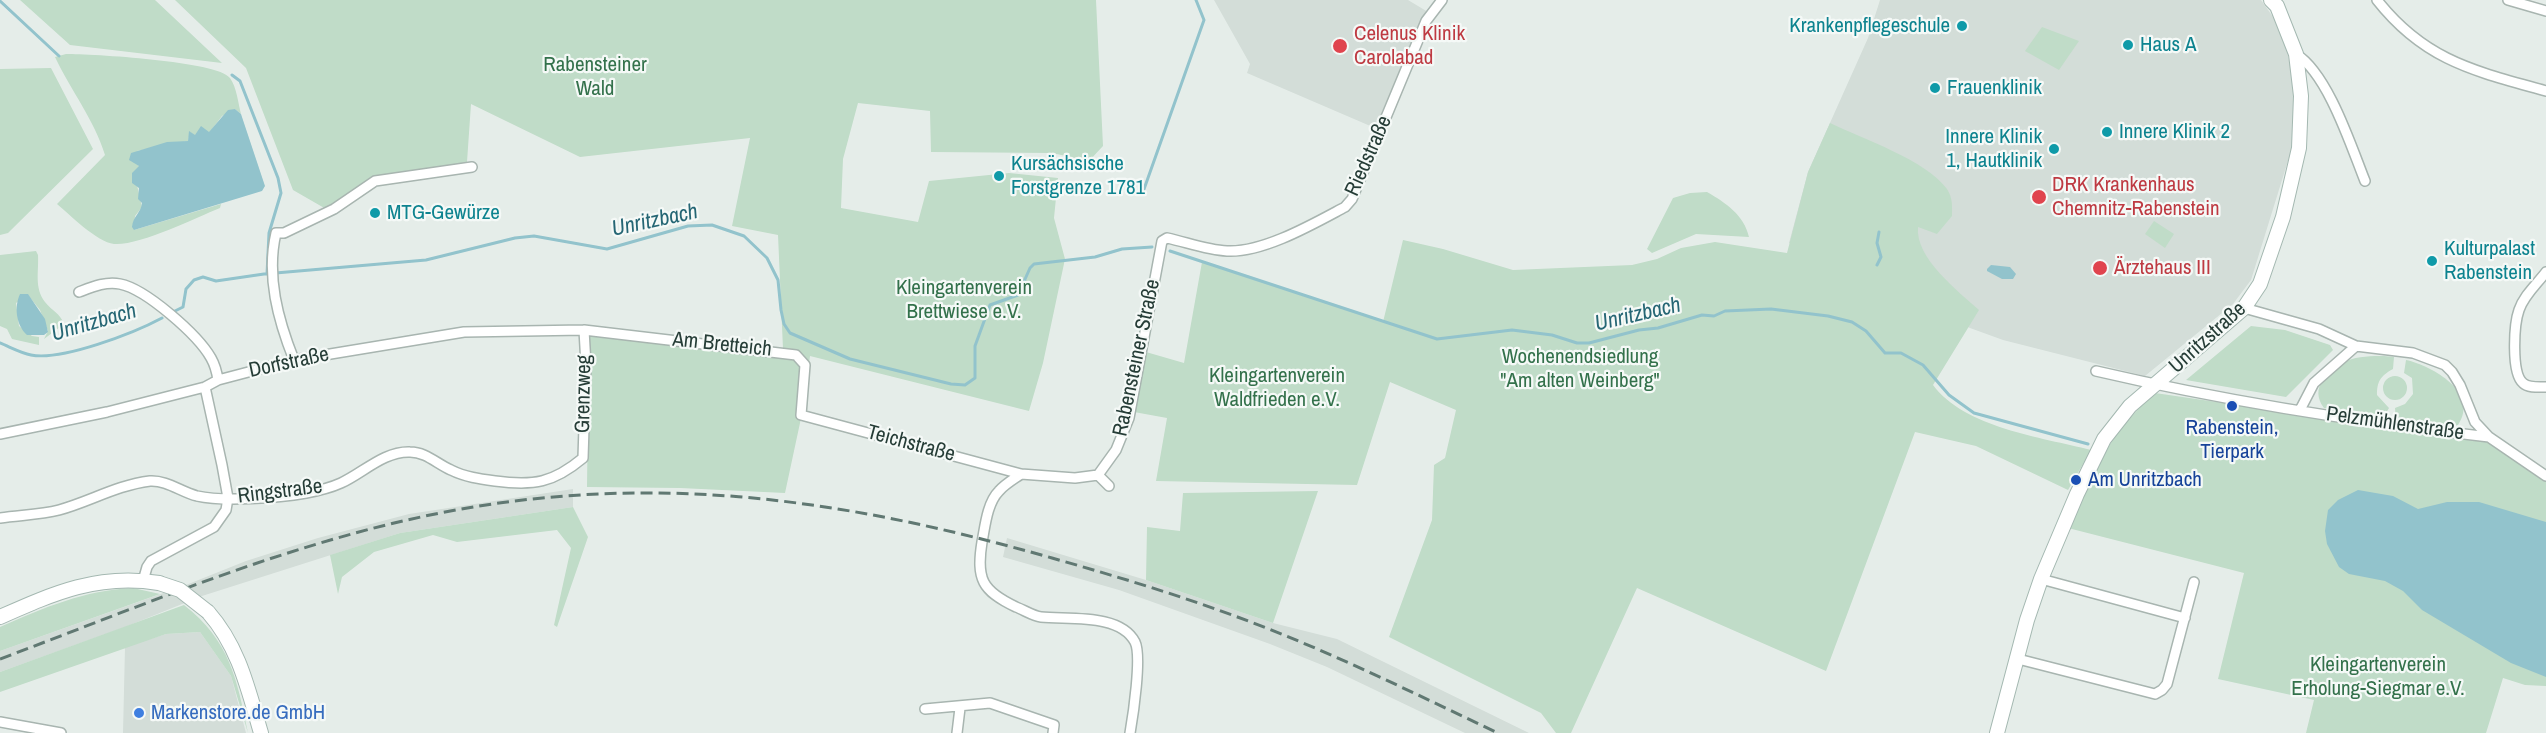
<!DOCTYPE html>
<meta charset="utf-8">
<style>
body{margin:0}
canvas{display:block;background:#e5ede9}
</style>
<canvas width="2546" height="733"></canvas>
<script>
const context = document.querySelector('canvas').getContext('2d');
context.lineJoin = 'round';
function fill(path, color) {
  context.fillStyle = color;
  context.fill(path, 'evenodd');
}
function strokePath(path, color, width, dash) {
  context.strokeStyle = color;
  context.lineWidth = width;
  context.lineCap = dash ? 'butt' : 'round';
  context.setLineDash(dash || []);
  context.stroke(path);
}
function label(font, color, halo, rows, align = 'center') {
  context.font = font + ' "Archivo Narrow",sans-serif';
  context.lineWidth = 4.5;
  context.setLineDash([]);
  context.textBaseline = 'middle';
  context.strokeStyle = halo;
  context.fillStyle = color;
  for (const [text, x, y, turn = 0] of rows) {
    context.save();
    context.translate(x, y);
    context.rotate((+turn || 0) * Math.PI / 180);
    context.textAlign = isNaN(turn) ? turn : align;
    if (halo) context.strokeText(text, 0, 0);
    context.fillText(text, 0, 0);
    context.restore();
  }
}
fill(new Path2D(`
 M1214 0H1408L1428 12 1418 29 1375 128 1247 73 1250 64Z
 M1880 0H2261L2283 31 2296 95 2291 151 2251 280 2233 304 2145 376 2003 340 1970 328 1789 243 1808 172 1868 38Z
 M573 489V507L400 533 202 596 125 627 0 672V651L186 585 246 561 318 538 409 514Z
 M1007 538 1146 580 1273 623 1337 639 1529 733H1465L1327 667 1270 644 1119 590 1003 557Z
 M200 632 231 676 246 733H123L125 647 166 634Z`), '#d3ddd8');
fill(new Path2D(`
 M20 0H155L222 63 70 45Z
 M175 0H1096L1103 146 1089 161 1052 153 931 152 930 111 858 103 843 159 841 208 918 222 929 181 1009 173 1058 178 1054 218 1065 259 1043 363 1029 411 810 356 803 409 785 493 680 488 587 487 589 328 783 349 778 235 732 226 750 138 580 157 471 104 467 162 373 180 326 209 293 190 246 68Z
 M2042 27 2079 41 2059 70 2025 51Z
 M66 54C91 54 218 61 230 78 237 88 238 103 241 114L235 109 222 116 209 133H199L195 136 190 132 188 141 137 151V163L139 166 137 185 142 207 135 216 134 230 221 204 220 208C195 218 139 246 114 244 97 242 70 215 57 204L105 155C94 119 71 91 55 57Z
 M51 68 93 149 8 233 0 235V69Z
 M1830 123C1863 139 1926 160 1947 189 1953 198 1952 207 1952 216L1937 234 1918 227C1915 258 1958 291 1979 310L1933 385C1965 428 2041 437 2091 450L2068 490 1976 446 1915 432 1826 671 1637 588 1571 733H1556L1541 713 1389 637 1432 520 1434 465 1445 458 1456 410 1390 382 1357 485 1156 481 1167 418 1134 412 1146 352 1184 363 1202 262 1383 322 1403 240 1443 249 1513 270 1632 265 1657 259 1681 248 1715 242 1787 253 1808 172Z
 M1707 192C1726 203 1744 215 1749 237L1696 234 1652 253 1647 249 1673 198 1690 193Z
 M2154 221 2174 234 2165 248 2145 234Z
 M36 251 38 255C39 271 34 288 45 302 52 311 60 313 64 324L44 339 48 331 40 310 28 295 16 303 19 326 32 336 39 337V345L12 339 7 329 0 326V255Z
 M2251 326 2285 330 2330 345 2333 350 2286 397 2186 380Z
 M2384 356 2394 357 2393 369C2380 376 2377 382 2377 395L2389 408 2383 418 2324 408C2309 388 2327 370 2347 361 2358 356 2372 356 2384 356Z
 M2406 360C2433 366 2480 393 2458 425L2450 427 2396 421 2395 408 2405 404 2413 394 2412 378 2404 373Z
 M2383 388a12 12 0 1 1 24 0a12 12 0 1 1-24 0Z
 M2155 393 2491 442 2546 479V686L2525 685 2503 678 2486 733H2306L2314 700 2218 679 2244 573 2068 528C2091 474 2110 433 2155 393Z
 M1318 491 1273 623 1146 580 1147 527 1180 531 1183 493Z
 M573 507 588 537 557 627 554 625 571 548 557 530 457 542 433 535 374 552 342 577 338 594 330 555 400 533Z
 M133 588 160 594 0 651V627C43 608 85 590 133 588Z
 M184 605C230 641 237 679 248 733L231 676 200 632 166 634 0 692V672Z`), '#c0dcc8');
fill(new Path2D(`
 M235 109 241 114 265 186 262 191 134 230 132 227C133 216 141 213 142 203L138 199 139 188 132 183V173L139 166 129 160 131 153 167 142 188 141 189 131 195 135 201 126 209 132 228 110Z
 M1991 265 2010 267 2016 274 2013 279H2002L1987 271V269Z
 M20 294H28L45 319 48 332 44 335H27C16 325 14 307 20 294Z
 M2358 490 2393 496 2418 509 2447 502H2479L2546 522V677L2511 663 2422 610 2403 591 2385 581 2349 574 2339 567 2327 544 2325 531 2328 510 2338 500Z`), '#92c3cc');
strokePath(new Path2D(`
 M0 1 59 56
 M232 75 240 81 278 178 281 193 269 233 267 274
 M1143 192 1204 20 1196 0
 M1170 251 1437 339 1512 330 1552 335 1577 343H1589L1639 330 1658 328 1702 315 1714 316 1725 311 1771 309 1828 316 1852 322 1866 331 1885 353H1901L1923 365 1949 395 1974 413 2088 444
 M1877 265 1881 257 1877 243 1879 232
 M175 311 183 307 186 289 194 280 203 277 216 281 264 274 426 260 515 238 534 236 607 249 688 226 712 225 744 236 767 258 778 280 781 310 784 324 790 333 850 359 951 384 965 385 975 378V346L990 305 1018 295 1030 268 1034 264 1095 257 1122 249 1152 247
 M0 343C10 347 21 353 31 355 62 361 134 333 162 318`), '#92c3cc', 3);
const street = new Path2D(`
 M2377 0C2425 61 2475 71 2546 91
 M2508 0 2546 11
 M2296 54C2328 74 2351 146 2365 181
 M2546 272C2537 284 2524 295 2519 310 2514 324 2511 373 2523 383 2528 388 2539 387 2546 387
 M79 292C92 287 106 281 120 284 146 289 198 335 211 358 215 365 217 373 218 380
 M2244 308 2319 329 2356 346 2413 353 2445 365 2452 372 2460 385 2475 422 2489 437 2546 476
 M294 360C278 320 266 276 276 233H284L334 209 375 181 472 167
 M2096 371C2225 401 2358 422 2489 437
 M2300 410 2314 383 2356 346
 M0 434 107 412 205 387 218 380 294 360 464 332 584 330 796 355 805 365 801 415 1021 474 1075 478 1098 475 1116 450 1129 418 1162 241 1167 238C1186 242 1207 250 1227 251 1263 253 1313 224 1345 207L1352 199 1426 21 1442 0
 M1021 474C1014 479 1005 484 999 491 987 503 985 527 982 542 976 579 982 591 1016 607 1024 610 1033 616 1041 617 1068 620 1120 613 1135 642 1142 656 1133 716 1130 733
 M1098 475 1109 486
 M0 518C19 515 40 515 59 510 89 502 117 485 150 481 167 480 181 492 197 496 224 502 278 498 306 493 317 491 330 488 341 483 363 473 384 451 410 452 426 452 437 464 451 470 465 477 480 479 495 481 534 486 553 483 583 458L586 365 584 330
 M2041 579 2185 618
 M143 581 147 567 151 561 214 527 226 510 228 498 222 465 205 387
 M2018 659 2155 694 2162 690 2167 684 2194 582
 M925 709 990 703 1054 725 1053 733
 M0 722 61 733
 M957 733 960 708`);
const secondary = new Path2D(`
 M208 612C239 647 248 689 261 733
 M0 617C54 593 99 573 159 583
 M1997 733 2027 620 2041 579 2077 494 2104 439 2130 406 2244 308 2260 284 2283 217 2299 148 2301 96 2296 54 2277 6 2271 0`);
strokePath(street, '#a8b5b0', 12);
strokePath(secondary, '#a4b8b1', 16);
strokePath(street, '#fff', 9);
strokePath(secondary, '#fff', 14);
strokePath(new Path2D(`
 M0 659C144 605 288 543 440 513 654 471 845 499 1052 558 1126 579 1198 601 1269 629 1347 660 1422 697 1498 733`), '#607872', 3, [12, 6]);
const secondaryBridge = new Path2D(`
 M159 583 180 590 208 612`);
strokePath(secondaryBridge, '#a4b8b1', 16, []);
strokePath(secondaryBridge, '#fff', 14);
for (const [x, y, r, color] of [
 [1962,26,6,"#0f9aa8"],
 [2128,45,6,"#0f9aa8"],
 [1340,46,8,"#e0444e"],
 [1935,88,6,"#0f9aa8"],
 [2107,132,6,"#0f9aa8"],
 [2054,149,6,"#0f9aa8"],
 [999,176,6,"#0f9aa8"],
 [2039,197,8,"#e0444e"],
 [375,213,6,"#0f9aa8"],
 [2432,261,6,"#0f9aa8"],
 [2100,268,8,"#e0444e"],
 [2232,406,6,"#1a4fb4"],
 [2076,480,6,"#1a4fb4"],
 [139,713,6,"#3f7fe0"]
]) {
  const dot = new Path2D();
  dot.arc(x, y, r, 0, 2 * Math.PI);
  context.fillStyle = color;
  context.fill(dot);
  strokePath(dot, '#f5f9f7', 2);
}
label('21px', '#0d838f', '#f5f9f7', [
 ["Krankenpflegeschule",1950,26,"right"],
 ["Haus A",2140,45],
 ["Frauenklinik",1947,88],
 ["Innere Klinik 2",2119,132],
 ["Innere Klinik",2042,137,"right"],
 ["1, Hautklinik",2042,161,"right"],
 ["Kursächsische",1011,164],
 ["Forstgrenze 1781",1011,188],
 ["MTG-Gewürze",387,213],
 ["Kulturpalast",2444,249],
 ["Rabenstein",2444,273]
], 'left');
label('21px', '#be3a42', '#f5f9f7', [
 ["Celenus Klinik",1354,34],
 ["Carolabad",1354,58],
 ["DRK Krankenhaus",2052,185],
 ["Chemnitz-Rabenstein",2052,209],
 ["Ärztehaus III",2114,268]
], 'left');
label('21px', '#33714b', '#f5f9f7', [
 ["Rabensteiner",595,65],
 ["Wald",595,89],
 ["Kleingartenverein",964,288],
 ["Brettwiese e.V.",964,312],
 ["Wochenendsiedlung",1580,357],
 ["\"Am alten Weinberg\"",1580,381],
 ["Kleingartenverein",1277,376],
 ["Waldfrieden e.V.",1277,400],
 ["Kleingartenverein",2378,665],
 ["Erholung-Siegmar e.V.",2378,689]
]);
label('21px', '#263d37', '#f5f9f7', [
 ["Riedstraße",1369,156,-66],
 ["Unritzstraße",2208,338,-42],
 ["Am Bretteich",722,345,6],
 ["Rabensteiner Straße",1137,358,-78],
 ["Dorfstraße",289,363,-12],
 ["Grenzweg",584,394,-89],
 ["Pelzmühlenstraße",2395,424,8],
 ["Teichstraße",911,444,15],
 ["Ringstraße",280,492,-7]
]);
label('21px', '#164399', '#f5f9f7', [
 ["Rabenstein,",2232,428],
 ["Tierpark",2232,452],
 ["Am Unritzbach",2088,480,"left"]
]);
label('21px', '#366cbe', '#f5f9f7', [
 ["Markenstore.de GmbH",151,713]
], 'left');
label('italic 22px', '#256674', '#f5f9f7', [
 ["Unritzbach",655,221,-12],
 ["Unritzbach",1638,315,-13],
 ["Unritzbach",94,323,-16]
]);
</script>
